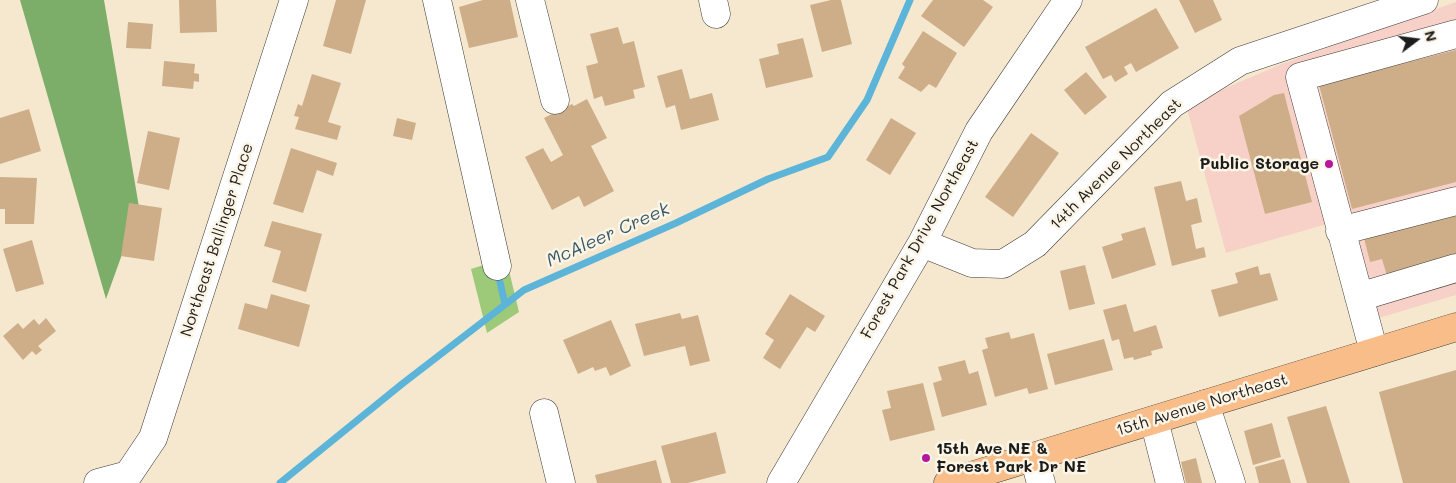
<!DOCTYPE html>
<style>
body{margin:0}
#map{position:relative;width:1456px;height:483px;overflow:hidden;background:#f5e8cf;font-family:Mali,sans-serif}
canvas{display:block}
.north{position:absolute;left:1391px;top:15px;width:50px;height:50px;-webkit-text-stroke:4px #fcf5e5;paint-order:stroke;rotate:75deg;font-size:14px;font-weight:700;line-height:20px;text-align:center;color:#1c1c1c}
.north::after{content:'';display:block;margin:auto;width:18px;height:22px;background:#1c1c1c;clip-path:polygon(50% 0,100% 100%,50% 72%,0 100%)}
</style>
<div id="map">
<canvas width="1456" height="483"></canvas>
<div class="north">N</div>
</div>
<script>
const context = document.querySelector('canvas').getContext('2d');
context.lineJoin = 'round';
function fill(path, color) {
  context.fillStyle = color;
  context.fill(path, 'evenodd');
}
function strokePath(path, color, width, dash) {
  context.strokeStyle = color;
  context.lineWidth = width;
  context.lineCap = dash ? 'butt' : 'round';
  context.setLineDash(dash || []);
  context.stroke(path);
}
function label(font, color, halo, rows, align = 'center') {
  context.font = font + ' Mali,sans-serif';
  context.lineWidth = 5;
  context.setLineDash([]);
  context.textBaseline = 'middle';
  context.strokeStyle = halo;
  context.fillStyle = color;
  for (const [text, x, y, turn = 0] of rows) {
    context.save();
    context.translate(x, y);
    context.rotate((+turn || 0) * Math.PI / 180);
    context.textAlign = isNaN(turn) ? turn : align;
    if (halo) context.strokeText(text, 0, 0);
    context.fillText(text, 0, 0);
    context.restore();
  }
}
fill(new Path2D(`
 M1456 2V295L1355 325 1327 224 1226 253 1186 105 1284 63Z`), '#f7d1c7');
fill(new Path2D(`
 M506 258 519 312 487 333 471 269Z`), '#9cca79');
fill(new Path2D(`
 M20 0H104L139 207 106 299Z`), '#7dae69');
strokePath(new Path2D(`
 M500 282 505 304
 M280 483 402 384 524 290 676 223 768 179 828 157 867 100 910 0`), '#5cb4d9', 7);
fill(new Path2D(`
 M179 0H216L217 32 180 33Z
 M336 0H366L351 54 323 46Z
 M483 0H510L518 37 469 48 459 7Z
 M831 0H841L852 44 822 52 810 5Z
 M933 0H983L993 7 964 47 921 16Z
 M1179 0H1213L1222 20 1195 33Z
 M1156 8 1179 48 1136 72 1131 63 1124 67 1128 74 1115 82 1111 75 1103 79 1085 47Z
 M128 22 153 24 151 49 126 48Z
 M618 27 623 44 634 41 645 87 633 90 635 98 605 106 602 96 594 99 586 66 598 63 590 34Z
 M923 31 957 53 936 88 929 84 921 92 898 78 905 67 902 64Z
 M803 38 813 77 766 88 759 59 779 54 777 44Z
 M1456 50V182L1352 209 1319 85Z
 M164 61 195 64 194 73 199 74V82L194 81 193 89 162 86Z
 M682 69 690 99 712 93 719 120 681 130 675 105 666 108 657 76Z
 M1086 72 1107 97 1085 115 1064 90Z
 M312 74 341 83 328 122 341 126 337 140 295 129 299 117 294 116 298 104 302 106Z
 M1284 93 1312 202 1265 214 1239 116 1274 95Z
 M587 99 607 138 591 146 614 191 584 207 579 196 552 210 525 157 543 148 551 162 563 155 544 118 572 104 574 106Z
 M29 109 41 151 0 164V118Z
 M397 118 416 123 412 140 393 136Z
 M891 118 916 133 890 175 866 160Z
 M148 131 180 138 169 190 137 183Z
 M1031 133 1059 153 1013 217 985 197Z
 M291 148 337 163 333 176 317 170 303 213 273 204Z
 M0 177 37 178 34 224H5V209H0Z
 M1181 181 1186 201 1197 198 1202 222 1191 225 1196 249 1204 247 1206 257 1172 266 1154 187Z
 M129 203 162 208 154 261 121 256Z
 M1456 214V256L1387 276 1382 259 1370 262 1364 238Z
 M272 221 322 234 306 292 272 282 281 251 264 246Z
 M1145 227 1156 265 1112 279 1102 247 1123 240 1121 234Z
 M32 240 44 284 16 292 3 249Z
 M1085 265 1095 304 1069 310 1060 271Z
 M1258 266 1260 275 1270 273 1278 300 1219 317 1211 290 1238 283 1235 273Z
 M271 294 310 305 299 347 238 329 245 303 267 309Z
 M790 294 825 316 815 332 807 327 780 369 763 358 774 340 765 334Z
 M1126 304 1134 332 1156 325 1163 348 1151 351 1152 355 1134 360 1133 357 1124 359 1119 339 1112 341 1103 310Z
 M680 313 682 319 698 315 710 361 690 366 685 346 644 356 635 324Z
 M46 318 56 331 38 346 42 350 36 355 32 351 23 360 3 336 18 323 23 329 34 319 39 325Z
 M611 320 631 366 610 376 606 367 595 371 593 367 578 374 563 340Z
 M1009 332 1011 339 1034 333 1048 389 1029 394 1027 388 995 397 982 350 988 348 985 338Z
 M1104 339 1113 370 1055 385 1047 354Z
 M965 360 969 374 978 371 987 405 942 417 933 383 942 380 938 367Z
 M1456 370V483H1403L1379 392Z
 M923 383 935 430 890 441 882 410 891 408 887 391Z
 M1326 406 1350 483H1307L1287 417Z
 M1272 423 1281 457 1253 465 1244 431Z
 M716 432 726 473 688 483H671L661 446Z
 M1196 458 1202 483H1186L1181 462Z
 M1284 459 1291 483H1259L1255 467Z
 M656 460 662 483H597L595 475Z`), '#ceae88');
const minor = new Path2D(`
 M437 0 497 266
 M530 0 555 100
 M713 0 716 14
 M1340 231 1456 201
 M922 243 972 263 1003 264 1035 244 1172 104 1240 61 1424 0
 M1359 297 1456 268
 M1374 352 1300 77 1456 34
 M1205 404 1231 483
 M544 413 561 483
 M1154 420 1170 483
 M1034 457 1041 483
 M98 483 128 475 153 438 294 0
 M781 483 922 243 979 131 1068 0`);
const major = new Path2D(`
 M948 483 1456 327`);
strokePath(minor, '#3d3b37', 29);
strokePath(major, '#3d3b37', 29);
strokePath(minor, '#fff', 28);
strokePath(major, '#f8bd89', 28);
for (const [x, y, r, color] of [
 [1329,164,5,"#b5179e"],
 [926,458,5,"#b5179e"]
]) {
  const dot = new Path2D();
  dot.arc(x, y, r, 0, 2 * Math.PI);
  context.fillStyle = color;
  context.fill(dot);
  strokePath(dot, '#fcf5e5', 2);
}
label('16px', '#1c1c1c', '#fcf5e5', [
 ["14th Avenue Northeast",1116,164,-45],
 ["Forest Park Drive Northeast",920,239,-61],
 ["Northeast Ballinger Place",217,240,-72],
 ["15th Avenue Northeast",1202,405,-17]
]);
label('bold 16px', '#1c1c1c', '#fcf5e5', [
 ["Public Storage",1319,164],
 ["15th Ave NE &",936,449,"left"],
 ["Forest Park Dr NE",936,467,"left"]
], 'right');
label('italic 18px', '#365968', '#fcf5e5', [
 ["McAleer Creek",608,235,-24]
]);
</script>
